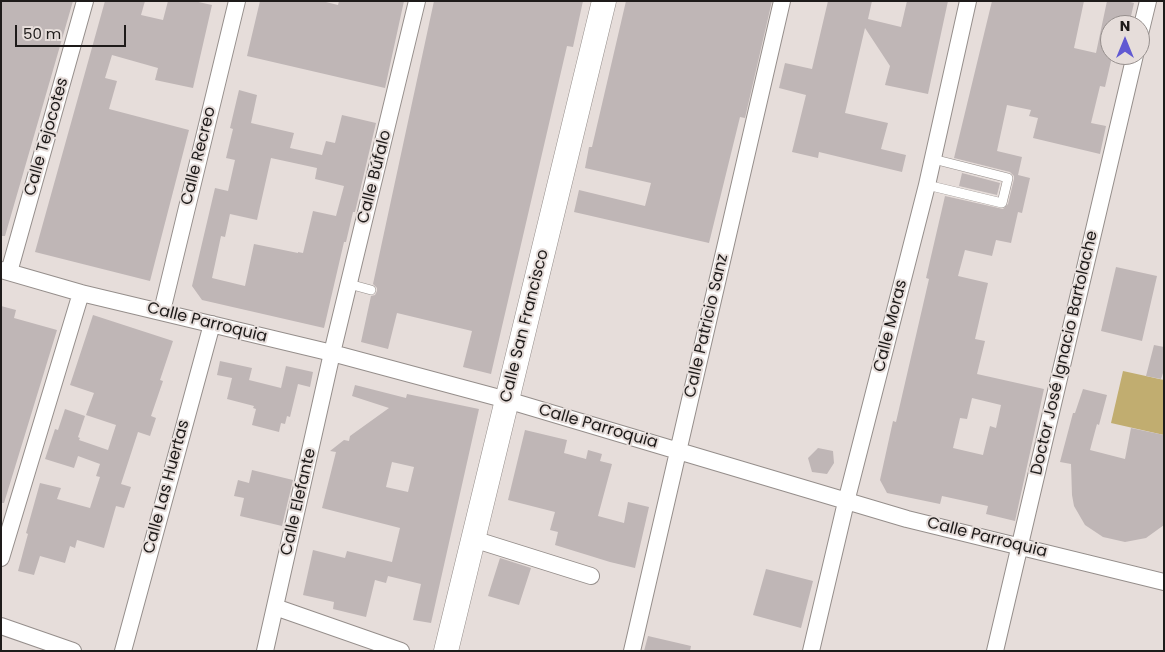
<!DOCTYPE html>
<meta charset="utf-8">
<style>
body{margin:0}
#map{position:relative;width:1165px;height:652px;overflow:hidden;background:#e6ddda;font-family:Poppins,sans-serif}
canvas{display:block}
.frame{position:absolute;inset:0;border:2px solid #1e1b1a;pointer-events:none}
.north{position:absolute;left:1100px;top:15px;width:50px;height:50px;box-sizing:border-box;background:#e6ddda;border:1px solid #968f8d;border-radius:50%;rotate:0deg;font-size:14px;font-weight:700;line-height:20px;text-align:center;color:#1e1b1a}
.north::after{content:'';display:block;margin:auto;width:18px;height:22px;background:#6159d2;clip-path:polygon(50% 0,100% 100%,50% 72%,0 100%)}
.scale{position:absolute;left:15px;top:25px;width:111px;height:22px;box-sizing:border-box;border:2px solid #1e1b1a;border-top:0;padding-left:6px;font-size:15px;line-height:18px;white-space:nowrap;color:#1e1b1a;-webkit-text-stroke:4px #e6ddda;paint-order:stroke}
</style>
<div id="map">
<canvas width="1165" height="652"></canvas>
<div class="frame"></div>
<div class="north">N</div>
<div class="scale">50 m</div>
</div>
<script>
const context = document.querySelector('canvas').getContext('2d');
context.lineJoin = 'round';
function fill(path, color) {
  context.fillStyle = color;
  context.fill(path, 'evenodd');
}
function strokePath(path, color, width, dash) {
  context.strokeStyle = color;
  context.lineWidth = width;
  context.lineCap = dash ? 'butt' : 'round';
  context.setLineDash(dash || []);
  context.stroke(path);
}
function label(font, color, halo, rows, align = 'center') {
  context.font = font + ' Poppins,sans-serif';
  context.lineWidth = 4;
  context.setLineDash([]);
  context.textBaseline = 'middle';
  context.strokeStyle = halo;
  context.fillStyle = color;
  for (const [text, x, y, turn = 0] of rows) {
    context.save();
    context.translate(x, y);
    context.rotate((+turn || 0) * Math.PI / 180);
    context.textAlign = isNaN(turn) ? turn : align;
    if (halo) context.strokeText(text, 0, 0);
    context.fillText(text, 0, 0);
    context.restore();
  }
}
fill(new Path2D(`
 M1123 371 1164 380V435L1111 423Z`), '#c1ad70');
fill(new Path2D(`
 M1 1H73L5 236H1Z
 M105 1H145L141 15 163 20 168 1H194L212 5 193 88 155 80 158 68 112 55 105 78 117 81 109 109 189 130 150 281 35 252Z
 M260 1H322L338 5 339 1H404L385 88 247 56Z
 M434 1H583L573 47 567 46 491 374 463 367 472 331 397 313 388 349 361 342 371 296 375 295 377 291V288L373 284Z
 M626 1H772L745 118 740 117 709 243 574 212 579 190 645 206 651 183 585 168 589 147H592Z
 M828 1H872L868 19 901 27 907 1H948L928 94 885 85 890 66 865 28 845 113 888 123 881 149 906 155 902 172 819 152 818 158 792 152 806 95 779 88 785 63 812 69Z
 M992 1H1084L1074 48 1096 53 1107 1H1126L1134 3 1129 25H1110V56L1112 57 1105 87 1100 86 1091 123 1106 126 1100 154 1033 138 1038 118 1029 116 1031 110 1007 105 997 151 1022 157 1018 175 1030 178 1022 213 1018 212 1011 243 996 240 992 256 965 250 958 276 988 283 975 339 985 341 977 374 1044 389 1015 521 986 514 988 506 942 496 940 504 887 493 880 480 893 421 896 422 929 279 926 278 945 196 1003 209 1008 204 1014 179V176L1010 172 954 158ZM972 398 1001 405 996 428 990 426 983 455 953 448 960 418 967 419Z
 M239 90 257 95 251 123 294 133 290 148 322 155 326 141 335 143 342 115 376 123 355 212H353L346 242H344L324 328 202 300 192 286 215 188 228 191 235 160 226 158 233 129 230 128ZM271 158 317 168 315 179 344 186 336 216 313 211 303 253 298 252V253L254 244 245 286 212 278 221 236 225 237 230 214 257 220Z
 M962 173 1000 183 997 195 959 186Z
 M1116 267 1157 276 1142 341 1101 331Z
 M1 306 16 310 14 318 57 330 4 503H1Z
 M93 315 173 341 160 380 163 381 151 416 156 418 150 436 138 432 121 484 131 487 124 508 116 506 104 548 77 540 75 548 70 546 65 563 40 556 34 575 18 571 28 534 26 533 40 483 61 488 57 499 90 508 100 477 96 476 100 464 78 456 74 468 45 459 55 429 58 430 65 409 85 416 78 437 80 438 79 440 108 450 116 425 86 415 94 393 70 385Z
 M1154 345 1164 347V370L1161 379 1146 376Z
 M220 361 252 368 249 380 281 388 286 366 313 372 310 387 298 384 290 417 287 416 285 424 281 423 279 432 252 425 256 409 253 408 254 406 227 399 232 378 217 375Z
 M355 385 406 398 407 394 479 409 431 623 413 620 421 584 388 576 386 583 375 580 366 617 333 609 334 602 303 595 313 550 345 558 347 551 392 562 400 528 322 508 336 452 330 451 344 440 349 441 350 436 389 408 352 396ZM392 462 414 467 408 492 386 487Z
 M1083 389 1107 395 1099 425 1097 424 1090 450 1125 459 1131 428 1164 435V525L1146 538 1125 542 1103 537 1085 525 1074 506 1072 495 1071 464 1060 462 1073 413H1075Z
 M525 430 567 440 564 453 586 459 588 450 602 454 600 461 612 464 598 516 624 523 628 502 649 507 635 568 610 562 555 545 558 532 550 530 555 512 508 500Z
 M818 448 833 451 834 463 827 474 812 472 808 458Z
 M252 470 293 480 282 526 240 516 244 498 234 496 238 480 249 483Z
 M500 558 531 568 519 605 488 596Z
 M766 569 813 581 801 628 753 615Z
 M648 636 691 646 690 651H644Z`), '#bfb6b6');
const lane = new Path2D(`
 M927 185 1002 203 1008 178 933 159
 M349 284 371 290`);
const street = new Path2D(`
 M1140 34 1148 1
 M1 270 81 293 332 353 507 400 907 519 1164 582
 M9 272 85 1
 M162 311 237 1
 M473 539 591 576
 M1 558 81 293
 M275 607 401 651
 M1 626 73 651
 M123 651 212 324
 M265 651 332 353 417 1
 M632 651 782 1
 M811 651 846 502 927 185 968 1
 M995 651 1135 55`);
const secondary = new Path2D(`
 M446 651 604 1`);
strokePath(lane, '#958e8b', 10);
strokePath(street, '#958e8b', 18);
strokePath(secondary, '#958e8b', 25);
strokePath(lane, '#fff', 9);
strokePath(street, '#fff', 16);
strokePath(secondary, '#fff', 24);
label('16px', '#1e1b1a', '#e6ddda', [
 ["Calle Tejocotes",47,137,-74],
 ["Calle Recreo",199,156,-76],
 ["Calle Búfalo",375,177,-76],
 ["Calle Parroquia",207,323,14],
 ["Calle San Francisco",525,326,-76],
 ["Calle Patricio Sanz",707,326,-77],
 ["Calle Moras",891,326,-76],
 ["Doctor José Ignacio Bartolache",1065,353,-77],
 ["Calle Parroquia",598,427,16],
 ["Calle Las Huertas",167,487,-75],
 ["Calle Elefante",299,502,-77],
 ["Calle Parroquia",987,538,14]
]);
</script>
